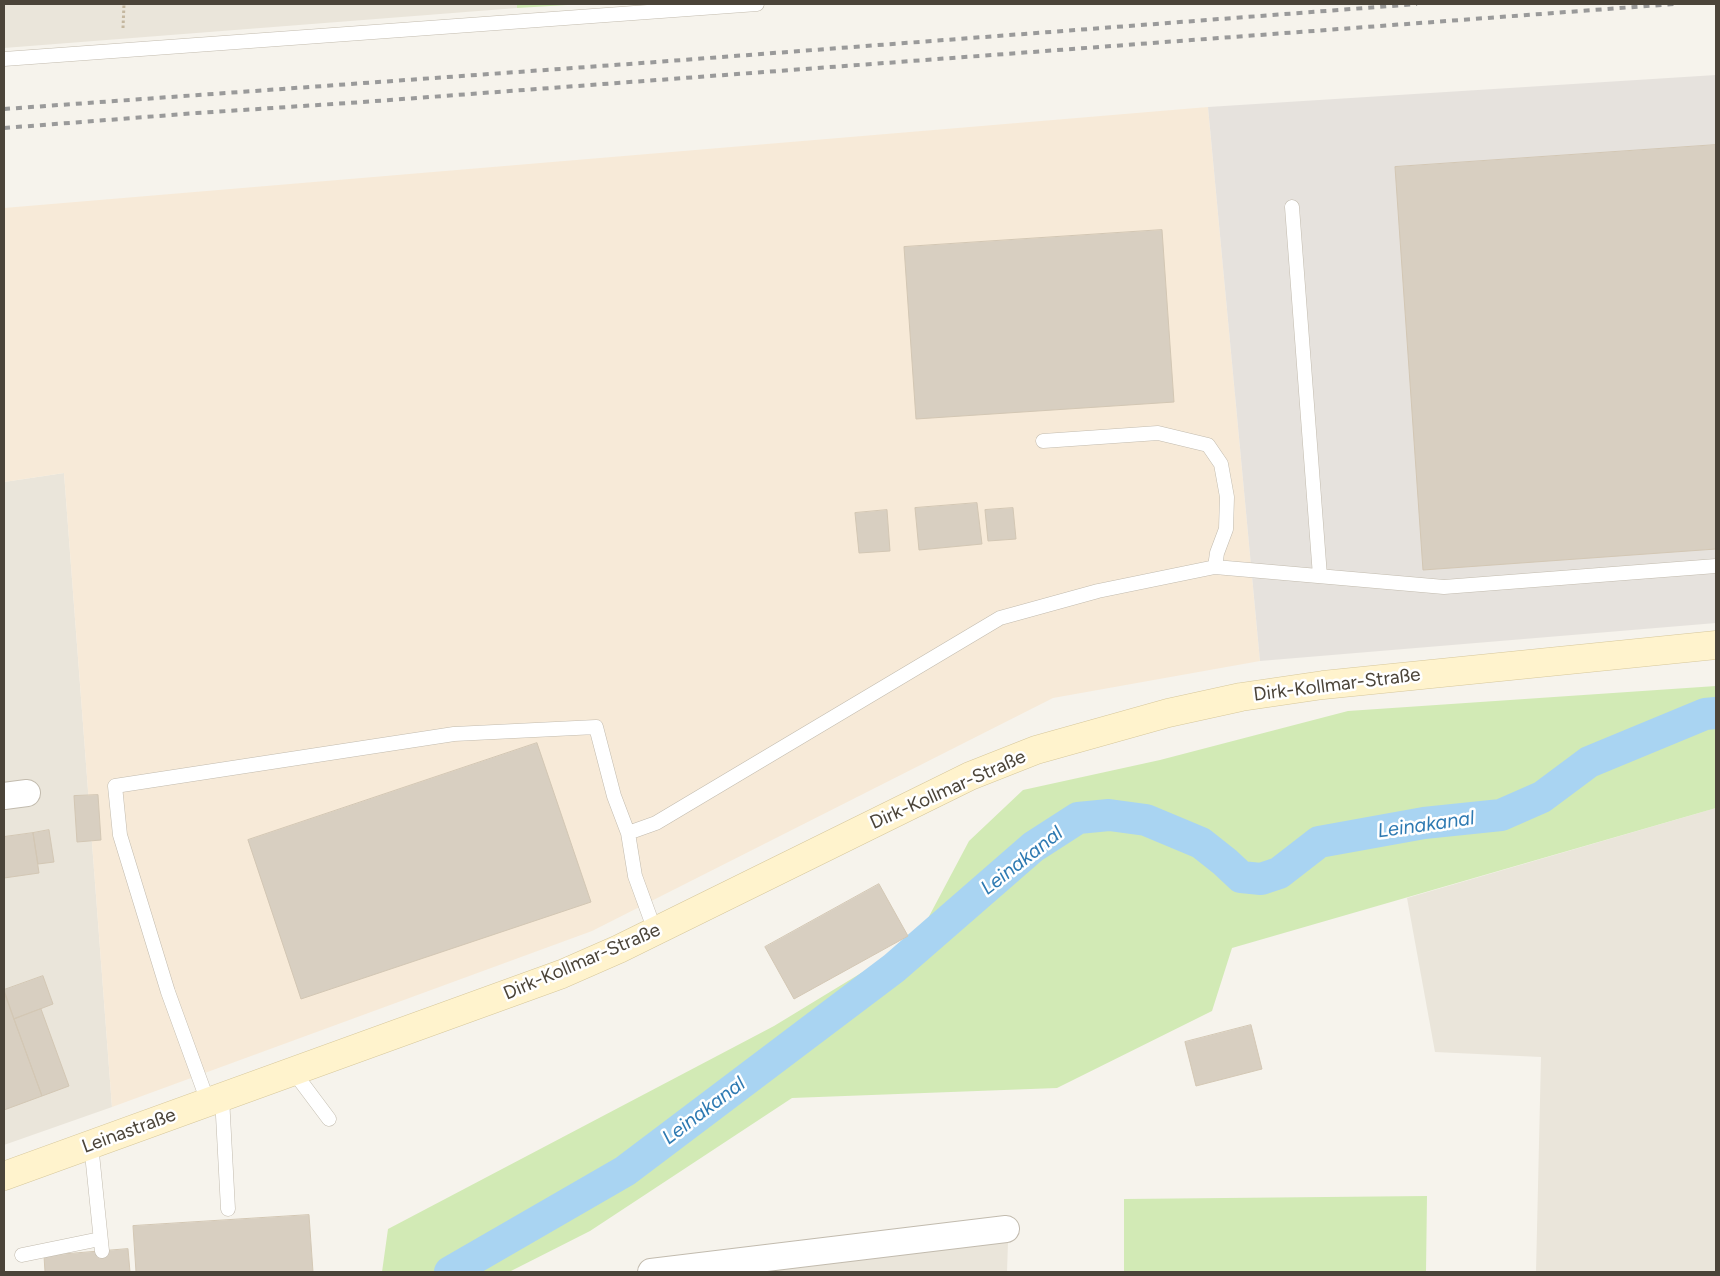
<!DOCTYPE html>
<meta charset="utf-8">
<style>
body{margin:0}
#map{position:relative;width:1720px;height:1276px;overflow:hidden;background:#f6f3ec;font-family:Figtree,sans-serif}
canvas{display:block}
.frame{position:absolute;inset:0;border:5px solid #4b4439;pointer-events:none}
</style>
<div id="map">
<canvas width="1720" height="1276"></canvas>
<div class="frame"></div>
</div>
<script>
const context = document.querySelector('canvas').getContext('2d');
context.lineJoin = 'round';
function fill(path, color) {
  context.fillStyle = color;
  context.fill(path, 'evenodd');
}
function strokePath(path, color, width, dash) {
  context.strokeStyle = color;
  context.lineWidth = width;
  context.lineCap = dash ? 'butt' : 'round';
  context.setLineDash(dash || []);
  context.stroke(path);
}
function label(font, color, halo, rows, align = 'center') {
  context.font = font + ' Figtree,sans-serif';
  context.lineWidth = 5;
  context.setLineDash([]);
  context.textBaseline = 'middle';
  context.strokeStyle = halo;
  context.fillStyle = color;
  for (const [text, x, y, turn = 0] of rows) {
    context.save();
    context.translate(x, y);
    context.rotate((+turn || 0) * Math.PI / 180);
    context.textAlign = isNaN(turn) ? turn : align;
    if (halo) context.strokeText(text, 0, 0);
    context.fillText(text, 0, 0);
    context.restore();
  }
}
fill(new Path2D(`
 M4 4H517V8L4 48Z
 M64 473 112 1107 4 1145V482Z
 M1716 808V1272H1536L1541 1057 1435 1052 1407 898Z
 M1008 1242 1007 1272H759Z`), '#eae5da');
fill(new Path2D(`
 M1208 107 1260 661 1053 698 592 931 112 1107 64 473 4 482V208Z`), '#f7ead8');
fill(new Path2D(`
 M1716 75V623L1260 661 1208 107Z`), '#e6e2dd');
fill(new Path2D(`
 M517 4H584L517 8Z
 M1716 686V808L1232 948 1212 1011 1057 1088 792 1098 590 1231 509 1272H382L388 1229 774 1026 917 939 969 841 1023 790 1160 760 1348 711Z
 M1427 1196 1426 1272H1124V1199Z`), '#d2eab5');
strokePath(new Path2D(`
 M450 1272 625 1171 894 968 1033 847 1078 818 1109 815 1146 820 1201 843 1225 862 1241 877 1261 879 1279 873 1319 842 1424 823 1501 815 1542 797 1589 762 1705 714 1716 713`), '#a9d4f2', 32);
const building = new Path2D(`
 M1716 145V549L1423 570 1395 167Z
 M1162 230 1174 402 916 419 904 247Z
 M977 503 982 544 919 550 915 508Z
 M1013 508 1016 539 988 541 985 510Z
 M887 510 890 551 859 553 855 513Z
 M537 743 591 902 301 999 248 840Z
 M98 795 101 840 77 842 74 796Z
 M49 830 54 862 38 864 33 833Z
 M33 833 39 873 4 878V837Z
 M879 884 908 936 794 999 765 947Z
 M43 976 53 1004 14 1019 4 990Z
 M4 992 42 1096 4 1110Z
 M41 1009 69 1086 42 1096 14 1019Z
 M1251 1025 1262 1069 1196 1086 1185 1042Z
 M309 1215 313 1272H136L133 1226Z
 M128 1249 130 1272H45L44 1256Z`);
fill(building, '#d8cfc1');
strokePath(building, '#d3c7b4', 1);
const lane = new Path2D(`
 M4 59 757 4
 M1292 207 1320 576
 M1215 567 1444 587 1716 566
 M655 931 635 876 628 833 656 823 1000 618 1098 591 1215 567 1217 553 1226 529 1227 497 1221 464 1208 445 1158 433 1043 441
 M293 1071 329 1119
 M222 1097 228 1209
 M208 1102 168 992 120 835 115 786 454 734 596 727 614 796 628 833
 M91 1144 102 1251
 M22 1255 100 1239`);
const street = new Path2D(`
 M4 796 27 793
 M651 1272 1006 1229`);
const secondary = new Path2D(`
 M4 1176 562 974 619 949 970 776 1036 750 1168 713 1241 697 1323 685 1716 645`);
strokePath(lane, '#c2bbae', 15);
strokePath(street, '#c2bbae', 28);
strokePath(secondary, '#d6c79b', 29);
strokePath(new Path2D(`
 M123 28 124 4`), '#c4b79f', 3, [2.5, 2.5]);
strokePath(lane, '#fff', 14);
strokePath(street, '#fff', 26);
strokePath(secondary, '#fff3cd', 28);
strokePath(new Path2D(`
 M4 109 656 62 1417 4
 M4 128 197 113 363 102 1674 4`), '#9a9a9a', 4, [6, 6]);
label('19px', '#4b4439', '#fff', [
 ["Dirk-Kollmar-Straße",1337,685,-7],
 ["Dirk-Kollmar-Straße",948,790,-24],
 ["Dirk-Kollmar-Straße",582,962,-23],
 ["Leinastraße",129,1131,-20]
]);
label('italic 20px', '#2e7ab2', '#fff', [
 ["Leinakanal",1426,825,-8],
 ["Leinakanal",1022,861,-38],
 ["Leinakanal",704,1111,-37]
]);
</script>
